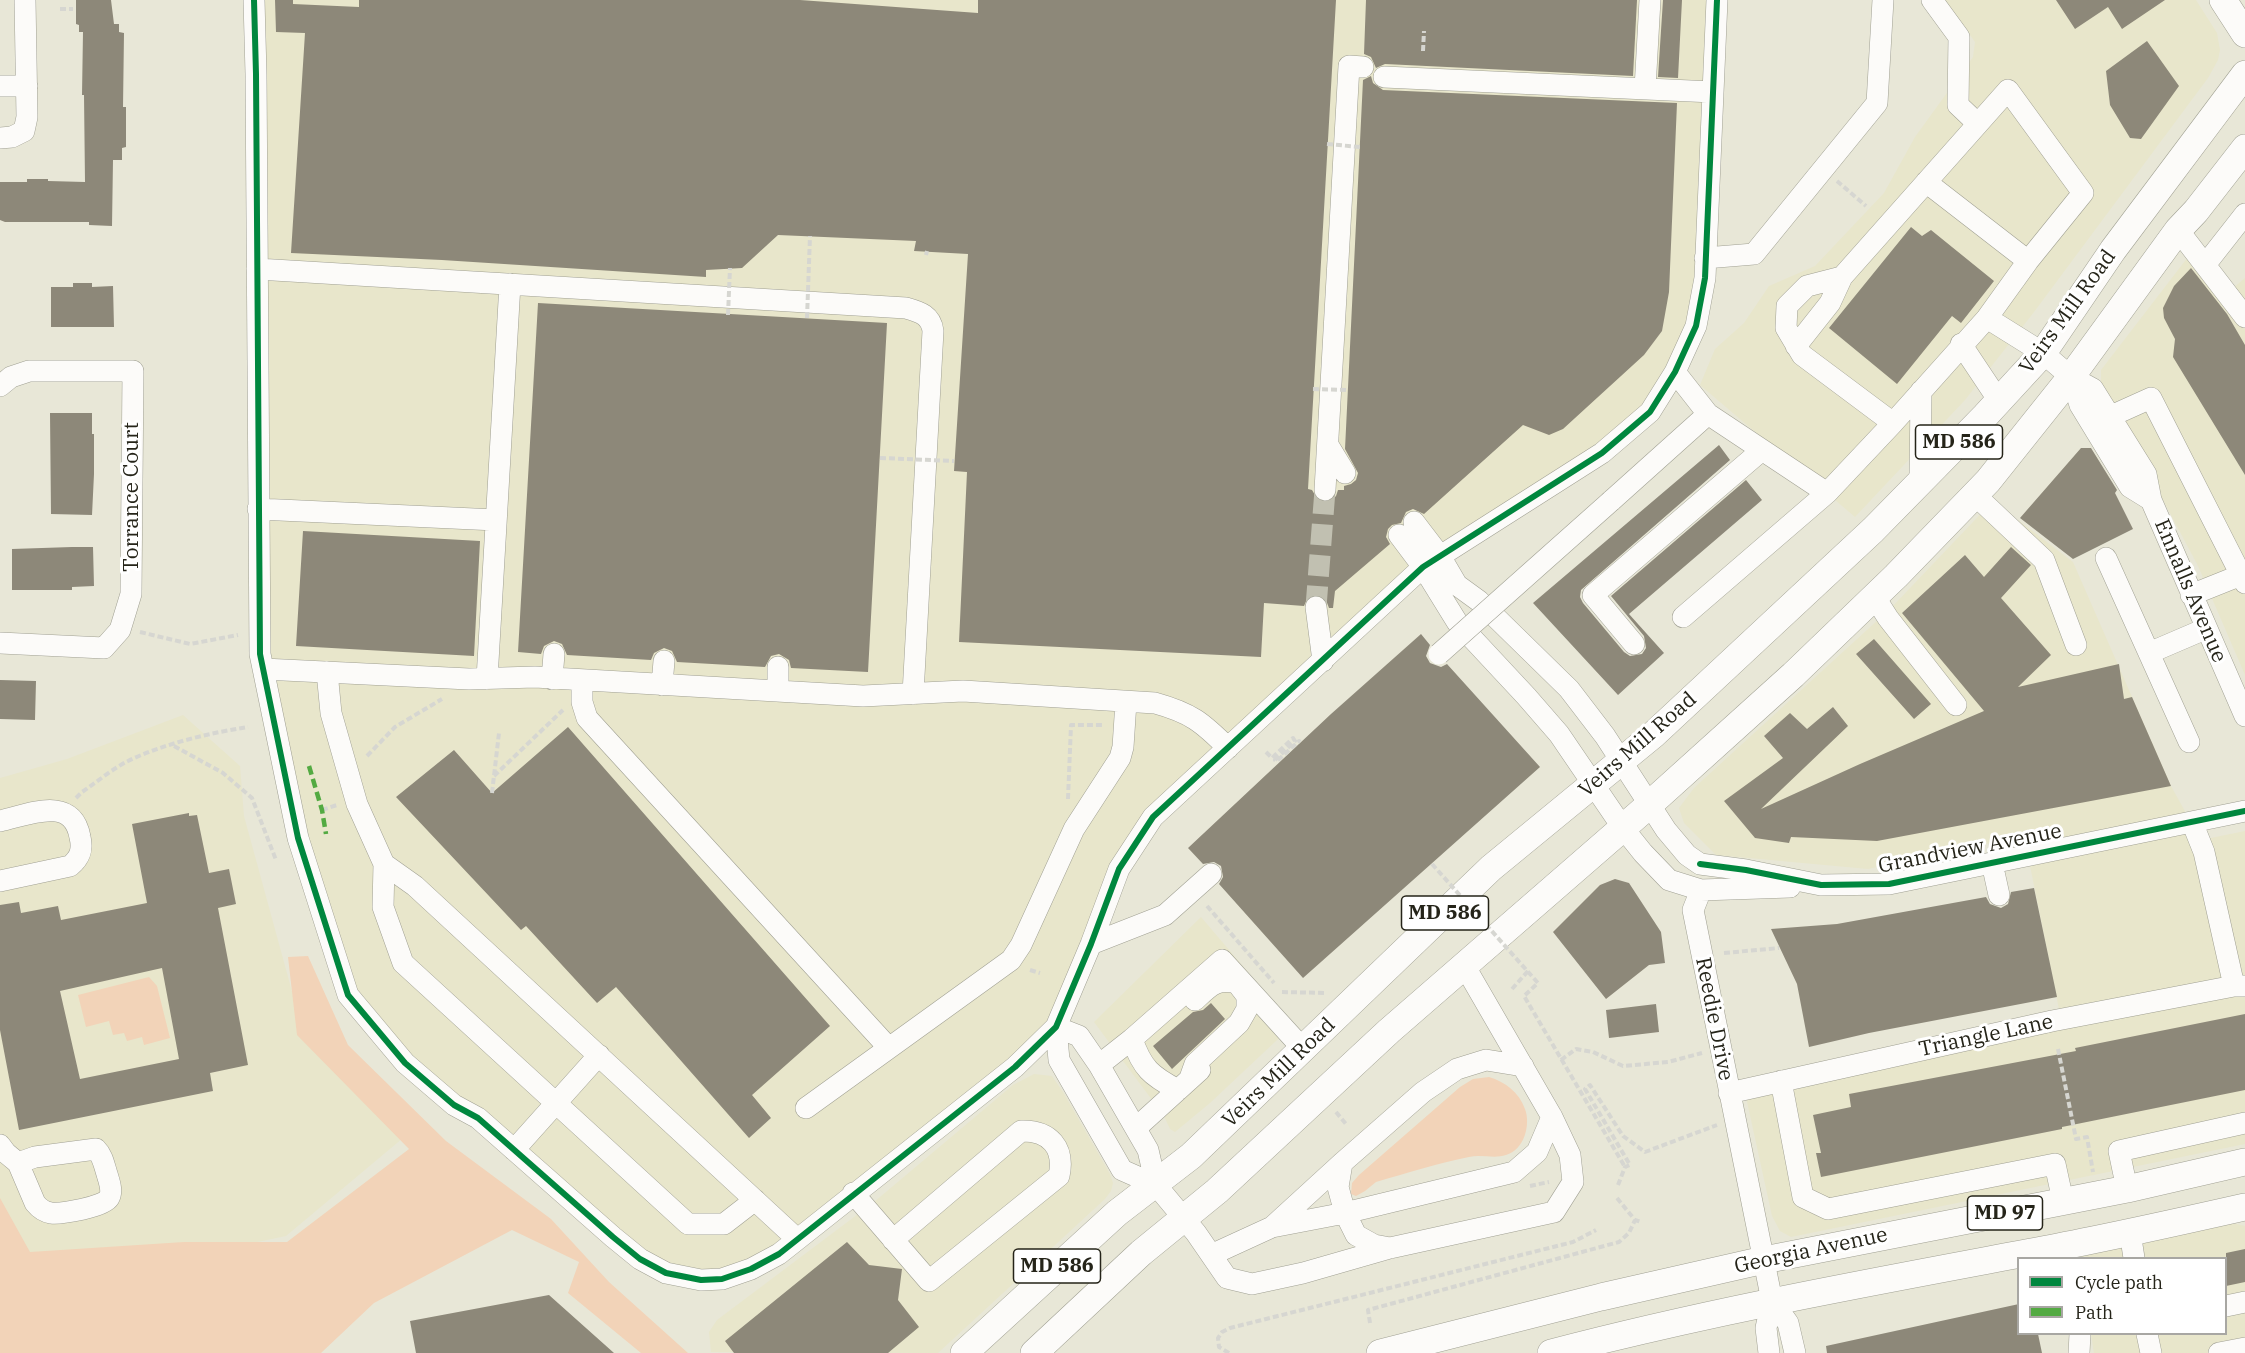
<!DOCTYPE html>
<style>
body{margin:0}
#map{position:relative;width:2245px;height:1353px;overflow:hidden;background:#e8e7d7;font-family:"IBM Plex Serif",serif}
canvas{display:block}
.legend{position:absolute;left:2017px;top:1257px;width:210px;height:78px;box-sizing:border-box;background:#fff;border:2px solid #a8a7a3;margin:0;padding:8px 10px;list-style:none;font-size:18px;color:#252419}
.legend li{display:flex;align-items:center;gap:12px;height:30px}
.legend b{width:30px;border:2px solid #a8a7a3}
</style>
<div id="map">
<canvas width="2245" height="1353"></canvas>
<ul class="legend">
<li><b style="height:8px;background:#00873e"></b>Cycle path</li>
<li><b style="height:8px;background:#53aa42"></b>Path</li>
</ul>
</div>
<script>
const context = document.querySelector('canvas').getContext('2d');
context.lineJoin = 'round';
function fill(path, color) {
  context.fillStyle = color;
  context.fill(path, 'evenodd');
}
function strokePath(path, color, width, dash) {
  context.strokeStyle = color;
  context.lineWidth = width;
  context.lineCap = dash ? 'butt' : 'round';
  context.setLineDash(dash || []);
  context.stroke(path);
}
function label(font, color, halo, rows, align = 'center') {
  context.font = font + ' "IBM Plex Serif",serif';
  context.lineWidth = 6;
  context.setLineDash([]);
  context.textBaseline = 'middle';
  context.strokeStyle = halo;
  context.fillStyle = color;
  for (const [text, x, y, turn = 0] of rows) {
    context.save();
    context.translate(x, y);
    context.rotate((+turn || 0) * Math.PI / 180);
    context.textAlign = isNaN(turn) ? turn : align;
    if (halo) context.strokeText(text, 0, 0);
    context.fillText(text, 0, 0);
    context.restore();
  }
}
fill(new Path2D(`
 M254 0H1717L1705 278 1650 412 1423 567 1153 817 1056 1027 751 1269 666 1273 478 1118 348 995 260 654Z
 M1945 0H2196L2217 33 2220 50 2218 60 2208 78 2034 312 1965 400 1855 517 1700 385 1715 349 1744 323 1769 286 1815 266 1884 193 1915 137 1973 57 1975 42Z
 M2198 244 2232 289 2245 278V675L2198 566 2101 383V370Z
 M1993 501 2073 562 2171 786 2201 840 2245 831V1144L1791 1237 1780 1231 1772 1216 1746 1097 1890 1068 2063 1029 2024 836 1868 869 1716 855 1684 823 1679 808 1694 788 1891 608Z
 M183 715 240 766 244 816 302 1028 409 1133 286 1236 205 1253 0 1292V778L67 759Z
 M1201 917 1293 1025 1210 1103 1175 1132 1170 1129 1164 1116 1094 1022Z
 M1034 1074 1052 1076 1063 1092 1110 1174 1113 1183 1111 1191 1105 1199 938 1353 711 1352 709 1332 717 1320 874 1202 1013 1085Z
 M2232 1223 2245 1226V1353H2094L2091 1334H2226V1258H2076L2075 1253Z`), '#e8e6cb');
fill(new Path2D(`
 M308 956 348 1045 446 1141 551 1219 609 1282 688 1353H641L568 1293 579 1262 512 1230 374 1303 321 1353H0V1198L30 1252 184 1242H287L409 1149 297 1035 288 957Z
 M149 977 157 986 170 1038 144 1045 142 1037 127 1041 124 1033 113 1035 109 1021 86 1027 78 995Z
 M1489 1077C1505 1082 1519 1092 1525 1109 1531 1125 1524 1150 1506 1155 1494 1159 1481 1154 1469 1157 1438 1163 1407 1173 1376 1182L1365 1191 1356 1196 1351 1194 1352 1183 1359 1175 1460 1087 1473 1079Z`), '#f2d3b8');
fill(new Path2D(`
 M76 0H111L114 24H119V32L124 33 123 107H126V147L122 148V160H113L112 226 89 225V222H5L0 220V182H27V179H48V181L85 182 84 95H82L83 32H79V25L76 24Z
 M275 0H293V4L359 7V0H800L978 13V0H1336L1308 489 1312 490 1318 500 1324 503 1331 501 1336 496 1338 490H1344V486L1351 484 1356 480 1358 473 1345 449 1363 80 1371 76 1373 83 1383 90 1677 103 1669 292 1662 331 1644 355 1563 429 1549 435 1523 425 1424 514 1413 509 1406 512 1401 523 1392 525 1388 529 1386 537 1390 544 1335 591 1333 608H1329L1326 600 1321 596 1315 594 1308 597 1304 606 1264 603 1261 657 959 642 967 472 954 471 968 254 914 251 916 241 778 235 742 268 706 270V277L442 260 291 253 305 33 276 32Z
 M1366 0H1637L1633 76 1385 64 1376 68 1371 57 1364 54Z
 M1663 0H1682L1678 78 1658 77Z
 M2056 0H2165L2122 29 2108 7 2075 29Z
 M2147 41 2179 86 2141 139 2130 138 2110 105 2106 71Z
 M1911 227 1922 236 1931 230 1994 281 1961 323 1952 316 1897 384 1829 328Z
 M2191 268 2227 314 2245 345V475L2173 357 2175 339 2164 318 2163 308 2174 286Z
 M73 283H92V287L113 286 114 327H51V287H73Z
 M538 303 887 323 868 672 791 668 789 660 779 654 771 656 765 667 677 662 672 651 664 648 654 653 651 660 567 655 562 644 554 641 544 646 541 654 518 652Z
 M50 413H92V434H94V474L92 515 51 514Z
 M1719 445 1730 460 1581 590 1580 597 1583 603 1624 652 1630 656 1642 654 1646 648 1644 636 1611 596 1746 480 1762 500 1629 614 1664 653 1618 695 1533 603Z
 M2081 448H2091L2117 490 2115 493 2133 529 2073 559 2020 518Z
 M303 531 480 541 474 656 296 646Z
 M72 547H93L94 586 72 587V590H12V549Z
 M2011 547 2031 565 2001 598 2051 655 2018 687 2119 664 2124 699 2132 697 2171 786 1877 841 1791 837 1789 843 1755 838 1724 801 1783 758 1764 736 1790 713 1807 729 1833 707 1848 726 1761 809 1860 764 1984 711 1902 613 1965 555 1984 577Z
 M1421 634 1430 645 1426 656 1430 663 1441 667 1447 664 1540 767 1303 978 1219 884 1223 877 1221 866 1214 862 1203 864 1188 848 1331 714Z
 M1874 639 1931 704 1914 719 1856 654Z
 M0 680 36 681 35 720 0 719Z
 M568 727 830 1026 752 1095 771 1118 749 1138 616 987 597 1003 526 926 521 930 396 797 454 750 492 793Z
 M189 813V816L197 815 209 873 229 869 236 904 218 908 248 1065 210 1073 213 1091 19 1130 0 1030V905L19 902 21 913 58 906 61 920 147 903 132 824ZM162 968 179 1059 80 1079 60 991Z
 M1615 879 1629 883 1661 932 1665 963 1649 965 1606 999 1553 932 1600 885Z
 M2034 888 2057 997 1869 1033 1809 1047 1797 984 1771 929 1837 924 1986 897 1990 904 2001 908 2008 904 2011 892Z
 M1211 1003 1225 1019 1172 1069 1153 1046 1193 1012 1203 1010Z
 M1656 1004 1659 1032 1609 1038 1606 1010Z
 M2245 1014V1090L2062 1127V1129L1821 1177 1816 1153H1821L1813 1115 1851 1107 1849 1094 2076 1051 2075 1048Z
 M847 1242 869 1265 902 1269 898 1300 919 1327 888 1353H734L725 1341Z
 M2245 1249V1282L2226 1286V1253Z
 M549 1295 614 1353H416L410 1321Z
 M2019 1304V1334H2038L2042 1353H1827L1826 1346Z`), '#8d8879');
strokePath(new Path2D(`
 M1316 607 1325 490`), '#c1c0b1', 21, [21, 10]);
const minor = new Path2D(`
 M254 0 256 74 260 654 298 838 348 995 405 1063 454 1105 478 1118 613 1237 640 1259 666 1273 701 1280 722 1279 751 1269 779 1254 1015 1067 1056 1027 1091 944 1119 869 1153 817 1423 567 1602 453 1650 412 1675 372 1696 326 1705 278 1717 0
 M1932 0 1959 37 1958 105 1978 124
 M1384 77 1713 92
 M0 86H27
 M1645 89 1650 0
 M0 138 12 137 24 131 27 117 25 0
 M1926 182 2028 261
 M2178 230 2245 317
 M1705 258 1754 254 1877 103 1883 0
 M2205 265 2245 214
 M257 269 906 308C920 312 931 315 933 331L913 694
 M1987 318 2043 353 2071 377 2093 389 2146 474 2151 500 2245 716
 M1961 344 1999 401
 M1796 346 1830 303 1842 277
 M1675 372 1708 414 1827 493 1683 617
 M2071 377 2080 405 2130 487 2151 500
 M0 386 11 377 29 371H133L131 594 120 630 104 648 0 643
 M2111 416 2151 398 2245 583
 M1328 445 1345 473
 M1920 482 1921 391
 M1325 490 1349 66 1363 67
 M1827 493 1893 423 1987 318 2028 261 2083 193 2008 90 1842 277 1807 286 1787 306 1786 328 1802 355 1893 423
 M1975 495 2044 560 2076 645
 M1611 501 1708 414
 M258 509 496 520
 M1414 522 1440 556 1457 585 1479 601 1569 689 1605 736 1666 830 1687 855 1700 864 1746 870 1821 885 1889 884 2245 811
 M1399 535 1423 567 1457 622 1526 696 1559 734 1623 828 1643 853 1669 880 1701 890 1790 887
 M2106 558 2189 742
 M2191 595 2241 575
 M1874 596 1888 618 1956 705
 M1316 607 1323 661
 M1634 644 1593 595 1762 450
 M2149 653 2205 629
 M263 669 469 679 535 677 863 696 963 691 1155 703C1191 713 1202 722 1228 748
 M327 672 331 713 357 804 384 864 415 886 797 1239
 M487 679 510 284
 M552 679 554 654
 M582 680V702L587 718 888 1047
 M662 685 664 661
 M778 691V667
 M0 821C28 815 72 794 80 837 83 850 80 858 70 866L0 881
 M2192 822 2204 852 2234 986
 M1992 863 1999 895
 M384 864 383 907 403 963 688 1224H724L755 1200
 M1701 890 1693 910 1772 1301 1766 1328 1769 1353
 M1091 944 1165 915 1211 874
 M1056 1027 1059 1060 1122 1170 1156 1185 1196 1233 1227 1278 1252 1284 1303 1273 1390 1248 1554 1212 1573 1182 1570 1155 1552 1117 1464 965
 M1056 1027 1079 1036 1099 1065 1148 1150 1156 1185
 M1132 1039C1142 1068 1151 1076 1178 1090
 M1099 1065 1132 1039 1222 960 1304 1050
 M1190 1078 1195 1064 1239 1023 1247 1009V996L1237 983C1216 978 1210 986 1195 1000
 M1781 1081 1803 1197 1828 1209 2055 1164 2063 1201
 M1729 1093 2052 1021 2234 986H2245
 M806 1108 1011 960 1021 945 1074 829 1120 758 1123 747 1126 702
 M1136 1128 1200 1070
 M0 1145 6 1153 18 1163 35 1203C39 1208 44 1212 51 1213 62 1214 104 1207 109 1198 113 1191 109 1181 107 1174 104 1165 103 1156 96 1149L35 1157 18 1163
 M514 1150 599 1055
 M1342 1163 1338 1187 1345 1213 1356 1235 1374 1245 1390 1248
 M2127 1189 2119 1151 2245 1123
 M853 1193 929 1281 1059 1176C1065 1148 1050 1130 1021 1131L893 1240
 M1272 1227 1342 1163 1423 1092 1457 1069 1486 1060 1523 1066
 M2130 1232 2134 1258
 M1211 1255 1272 1227 1345 1213 1514 1172 1537 1152 1552 1117
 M1772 1301 1788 1323 1795 1353
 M2226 1306 2245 1302
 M2147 1334 2151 1353
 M2079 1353 2080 1334
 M2219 1353 2245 1348`);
const major = new Path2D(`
 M2223 0 2245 34
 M964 1353 1117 1213 1191 1156 1491 868 1653 735 1873 530 1985 416 2043 353 2113 250 2245 74
 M1034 1353 1141 1253 1217 1191 1389 1031 1640 813 1793 675 1896 576 1988 481 2071 377 2178 230 2196 211 2245 148
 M1380 1353 1601 1297 1764 1260 2127 1189 2245 1162
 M1551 1353C1718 1309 1889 1279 2058 1247 2121 1235 2183 1221 2245 1207`);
strokePath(minor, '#a0a093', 22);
strokePath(major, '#a0a093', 28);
strokePath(new Path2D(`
 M60 9H73
 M1423 51 1424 31
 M1837 181 1866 206
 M926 255 927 251
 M140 632 190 644 238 635
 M174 746 223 773 252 798 276 860
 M1266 752 1272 758 1293 738 1295 741 1275 760 1277 761 1299 741 1300 742
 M367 756 395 727 442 699
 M494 776 563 710
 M492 793 499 733
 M76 798 82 792C97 782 112 769 128 761 163 744 209 733 248 727
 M1068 799 1071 725H1102
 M322 810 337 805
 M1207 906 1274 983
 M1724 953 1779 948
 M1030 970 1040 973
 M1512 989 1528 971
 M1282 992 1327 993
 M2058 1049 2076 1139 2087 1137 2093 1172
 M1561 1060 1576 1049 1593 1052 1623 1066 1668 1062 1702 1053
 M1336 1112 1346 1124
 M1618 1185 1625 1167 1630 1165 1585 1089 1590 1085 1623 1136 1645 1152 1717 1125
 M1530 1186 1549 1182
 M1617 1198 1635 1220 1641 1222
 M1370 1323 1368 1310 1619 1242 1629 1233 1635 1220
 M1229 1353 1219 1347 1218 1338 1222 1332 1230 1328 1573 1242 1596 1230`), '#d6d6d1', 4, [6, 3]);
strokePath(minor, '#fcfbf9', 21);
strokePath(major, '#fcfbf9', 27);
const minorBridge = new Path2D(`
 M1439 654 1611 501`);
strokePath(minorBridge, '#a0a093', 22, []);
strokePath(new Path2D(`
 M1327 144 1360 147
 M728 315 730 268
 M807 318 810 236
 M1313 389 1347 390
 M880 458 954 461
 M1432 864 1538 983 1524 996 1625 1167`), '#d6d6d1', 4, [6, 3]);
strokePath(minorBridge, '#fcfbf9', 21);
strokePath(new Path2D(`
 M309 766 322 810 326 834`), '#53aa42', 4.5, [9, 4.5]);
strokePath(new Path2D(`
 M254 0 256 74 260 654 298 838 348 995 405 1063 454 1105 478 1118 613 1237 640 1259 666 1273 701 1280 722 1279 751 1269 779 1254 1015 1067 1056 1027 1091 944 1119 869 1153 817 1423 567 1602 453 1650 412 1675 372 1696 326 1705 278 1717 0
 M1700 864 1746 870 1821 885 1889 884 2245 811`), '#00873e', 6);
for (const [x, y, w] of [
 [1959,442,87],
 [1445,913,87],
 [2005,1213,75],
 [1057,1266,87]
]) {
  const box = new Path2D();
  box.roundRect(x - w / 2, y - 17, w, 34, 4.5);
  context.fillStyle = '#fff';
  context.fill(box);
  strokePath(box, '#252419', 1.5);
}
label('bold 20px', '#252419', null, [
 ["MD 586",1959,442],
 ["MD 586",1445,913],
 ["MD 97",2005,1213],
 ["MD 586",1057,1266]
]);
label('21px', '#252419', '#fff', [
 ["Veirs Mill Road",2068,312,-54],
 ["Torrance Court",132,497,-90],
 ["Ennalls Avenue",2190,591,67],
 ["Veirs Mill Road",1638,745,-41],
 ["Grandview Avenue",1970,849,-11],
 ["Reedie Drive",1714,1019,79],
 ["Triangle Lane",1986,1036,-12],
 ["Veirs Mill Road",1279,1073,-44],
 ["Georgia Avenue",1811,1251,-12]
]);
</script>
